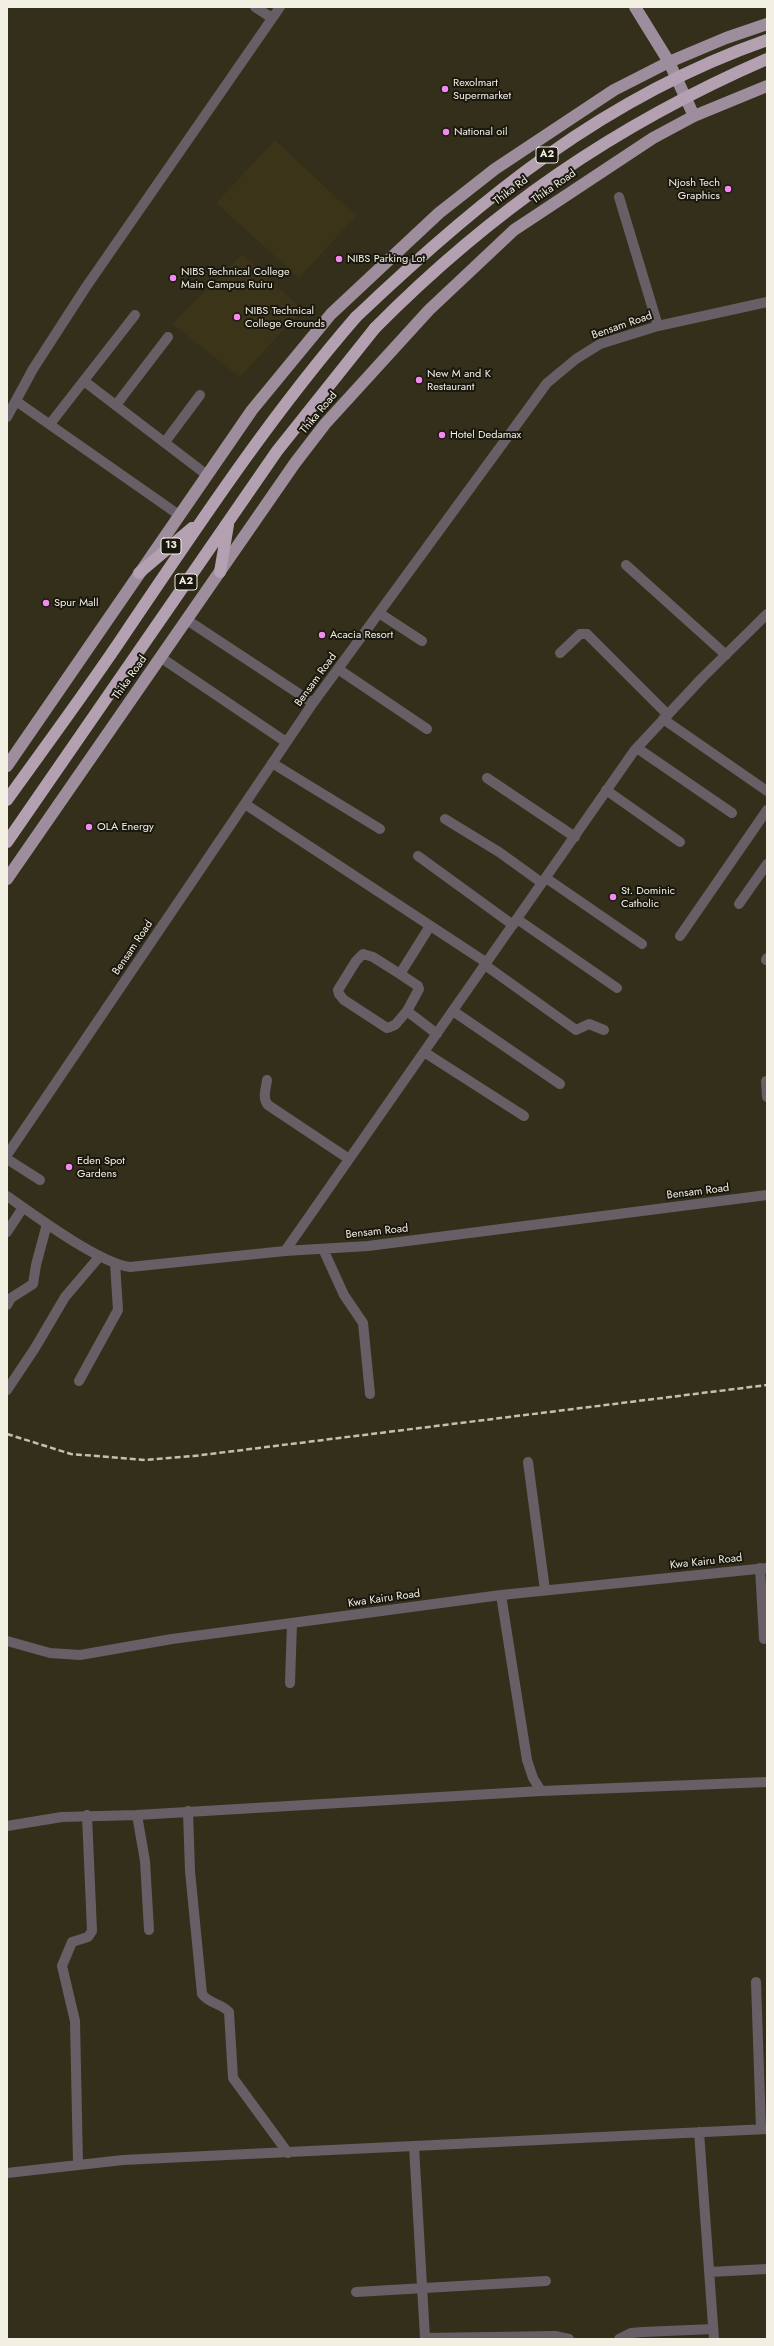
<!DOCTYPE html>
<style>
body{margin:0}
#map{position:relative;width:774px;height:2346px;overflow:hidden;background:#342f1b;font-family:Jost,sans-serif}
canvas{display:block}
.frame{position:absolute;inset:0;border:8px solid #f2efe3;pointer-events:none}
</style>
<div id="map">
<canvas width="774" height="2346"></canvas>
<div class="frame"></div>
</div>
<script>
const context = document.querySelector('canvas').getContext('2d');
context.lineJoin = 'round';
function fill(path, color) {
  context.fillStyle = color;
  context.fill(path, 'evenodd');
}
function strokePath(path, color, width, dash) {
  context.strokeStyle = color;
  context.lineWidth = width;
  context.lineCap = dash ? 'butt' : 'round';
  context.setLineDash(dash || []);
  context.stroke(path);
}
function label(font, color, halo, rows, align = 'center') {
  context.font = font + ' Jost,sans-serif';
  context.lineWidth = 4;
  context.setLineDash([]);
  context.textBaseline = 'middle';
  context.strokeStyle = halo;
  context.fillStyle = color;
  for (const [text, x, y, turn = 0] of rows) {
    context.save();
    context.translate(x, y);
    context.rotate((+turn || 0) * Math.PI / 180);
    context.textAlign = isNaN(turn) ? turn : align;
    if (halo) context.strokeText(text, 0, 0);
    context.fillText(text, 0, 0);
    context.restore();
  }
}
fill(new Path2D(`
 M275 140 356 216 299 278 216 203Z
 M243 254 302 310 240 377 172 324Z`), '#3b3419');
strokePath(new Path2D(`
 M255 7 272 18
 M619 197 658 326
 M84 381 207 475
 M16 401 179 515
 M116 405 168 337
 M7 417 33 369 86 287 280 7
 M50 424 135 315
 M165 442 200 395
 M626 565 726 655
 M379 613 422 641
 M187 620 313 703
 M560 653 580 634H587L667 714
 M160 657 286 742
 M338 669 427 729
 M663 719 767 791
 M637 748 732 813
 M272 763 380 829
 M487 778 575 837
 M606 790 680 842
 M245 804 487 963
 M445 819 499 852 542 883
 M418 856 513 925
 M546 878 642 944
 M739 904 767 864
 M517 919 617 988
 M430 926 400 974 373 957 363 954 356 961 338 990 339 994 344 1000 387 1028 395 1025 407 1011 437 1034
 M680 936 767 810
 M766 960 767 958
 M485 965 576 1030 589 1024 604 1030
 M400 974 418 986 419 989 407 1011
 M453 1011 560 1084
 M424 1052 524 1116
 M267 1080C266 1089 262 1098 268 1105L349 1159
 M766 1081 767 1097
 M7 1155 313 703 547 383 576 359 600 344 658 326 767 302
 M7 1159 40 1180
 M7 1196C34 1215 99 1263 130 1267L285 1251 368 1246 767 1195
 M7 1232 22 1209
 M323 1249 344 1295 363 1323 370 1394
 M285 1251 634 751 702 678 767 614
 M7 1305 11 1298 33 1284 36 1265 47 1224
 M79 1381 118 1310 115 1263
 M7 1390 35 1348 65 1297 100 1256
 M528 1462 545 1590
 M760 1568 764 1639
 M501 1595 527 1760 533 1778 541 1791
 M7 1641 50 1653 80 1655 172 1639 501 1595 767 1568
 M290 1683 292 1623
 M188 1811 190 1871 202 1994C209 2004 221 2003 229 2012L233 2078 288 2153
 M137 1815 145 1861 149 1930
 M7 1826 62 1817 137 1815 541 1791 767 1782
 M756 1982 761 2129
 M699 2132 714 2339
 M414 2146 425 2338 555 2336 569 2339
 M78 2164 75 2021 62 1966 72 1942 88 1937 92 1931 87 1815
 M7 2173 123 2160 767 2129
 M710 2272 767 2269
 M356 2292 546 2281
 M619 2339 631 2333 643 2332 713 2329`), '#675f66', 10);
strokePath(new Path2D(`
 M635 7 669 62 694 116
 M7 766 252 410 331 314 439 213 495 169 614 90 669 62 726 38 767 24
 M7 879 295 463 325 424 429 310 514 230 653 138 694 116 767 86`), '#9e8d9c', 12);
strokePath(new Path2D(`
 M220 572 228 525
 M139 573 192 528
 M7 800C47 744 88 689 126 632 199 524 271 415 356 317
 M7 842 277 451 375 328`), '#b3a0b1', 12);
strokePath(new Path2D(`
 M7 1434 71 1454 145 1460 194 1456 767 1385`), '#c3c0b2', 2.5, [6, 3]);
strokePath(new Path2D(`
 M356 317C480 199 604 97 767 40
 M375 328C492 210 615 125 767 59`), '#b3a0b1', 12);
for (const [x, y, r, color] of [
 [445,89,4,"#f589ef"],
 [446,132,4,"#f589ef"],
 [728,189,4,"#f589ef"],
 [339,259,4,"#f589ef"],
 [173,278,4,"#f589ef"],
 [237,317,4,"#f589ef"],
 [419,380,4,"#f589ef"],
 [442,435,4,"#f589ef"],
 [46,603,4,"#f589ef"],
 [322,635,4,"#f589ef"],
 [89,827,4,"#f589ef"],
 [613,897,4,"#f589ef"],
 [69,1167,4,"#f589ef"]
]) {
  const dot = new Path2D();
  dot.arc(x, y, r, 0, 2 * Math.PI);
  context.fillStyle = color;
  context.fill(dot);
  strokePath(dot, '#19170e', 1.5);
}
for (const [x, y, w] of [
 [547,155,22],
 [171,546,20],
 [186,582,22]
]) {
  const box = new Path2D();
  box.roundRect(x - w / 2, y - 8, w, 16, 3);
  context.fillStyle = '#19170e';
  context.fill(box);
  strokePath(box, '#f2efe3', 1);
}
label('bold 10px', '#f2efe3', null, [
 ["A2",547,155],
 ["13",171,546],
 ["A2",186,582]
]);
label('11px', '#f2efe3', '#19170e', [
 ["Rexolmart",453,83],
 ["Supermarket",453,96],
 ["National oil",454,132],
 ["Njosh Tech",720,183,"right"],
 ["Graphics",720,196,"right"],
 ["NIBS Parking Lot",347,259],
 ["NIBS Technical College",181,272],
 ["Main Campus Ruiru",181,285],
 ["NIBS Technical",245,311],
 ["College Grounds",245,324],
 ["New M and K",427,374],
 ["Restaurant",427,387],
 ["Hotel Dedamax",450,435],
 ["Spur Mall",54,603],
 ["Acacia Resort",330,635],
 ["OLA Energy",97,827],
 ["St. Dominic",621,891],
 ["Catholic",621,904],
 ["Eden Spot",77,1161],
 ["Gardens",77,1174]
], 'left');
label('11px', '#f2efe3', '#19170e', [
 ["Thika Road",554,187,-35],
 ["Thika Rd",511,191,-37],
 ["Bensam Road",622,326,-19],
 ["Thika Road",319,413,-50],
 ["Thika Road",130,678,-55],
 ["Bensam Road",316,680,-54],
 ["Bensam Road",133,948,-56],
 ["Bensam Road",698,1192,-7],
 ["Bensam Road",377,1232,-6],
 ["Kwa Kairu Road",706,1562,-6],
 ["Kwa Kairu Road",384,1599,-8]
]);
</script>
